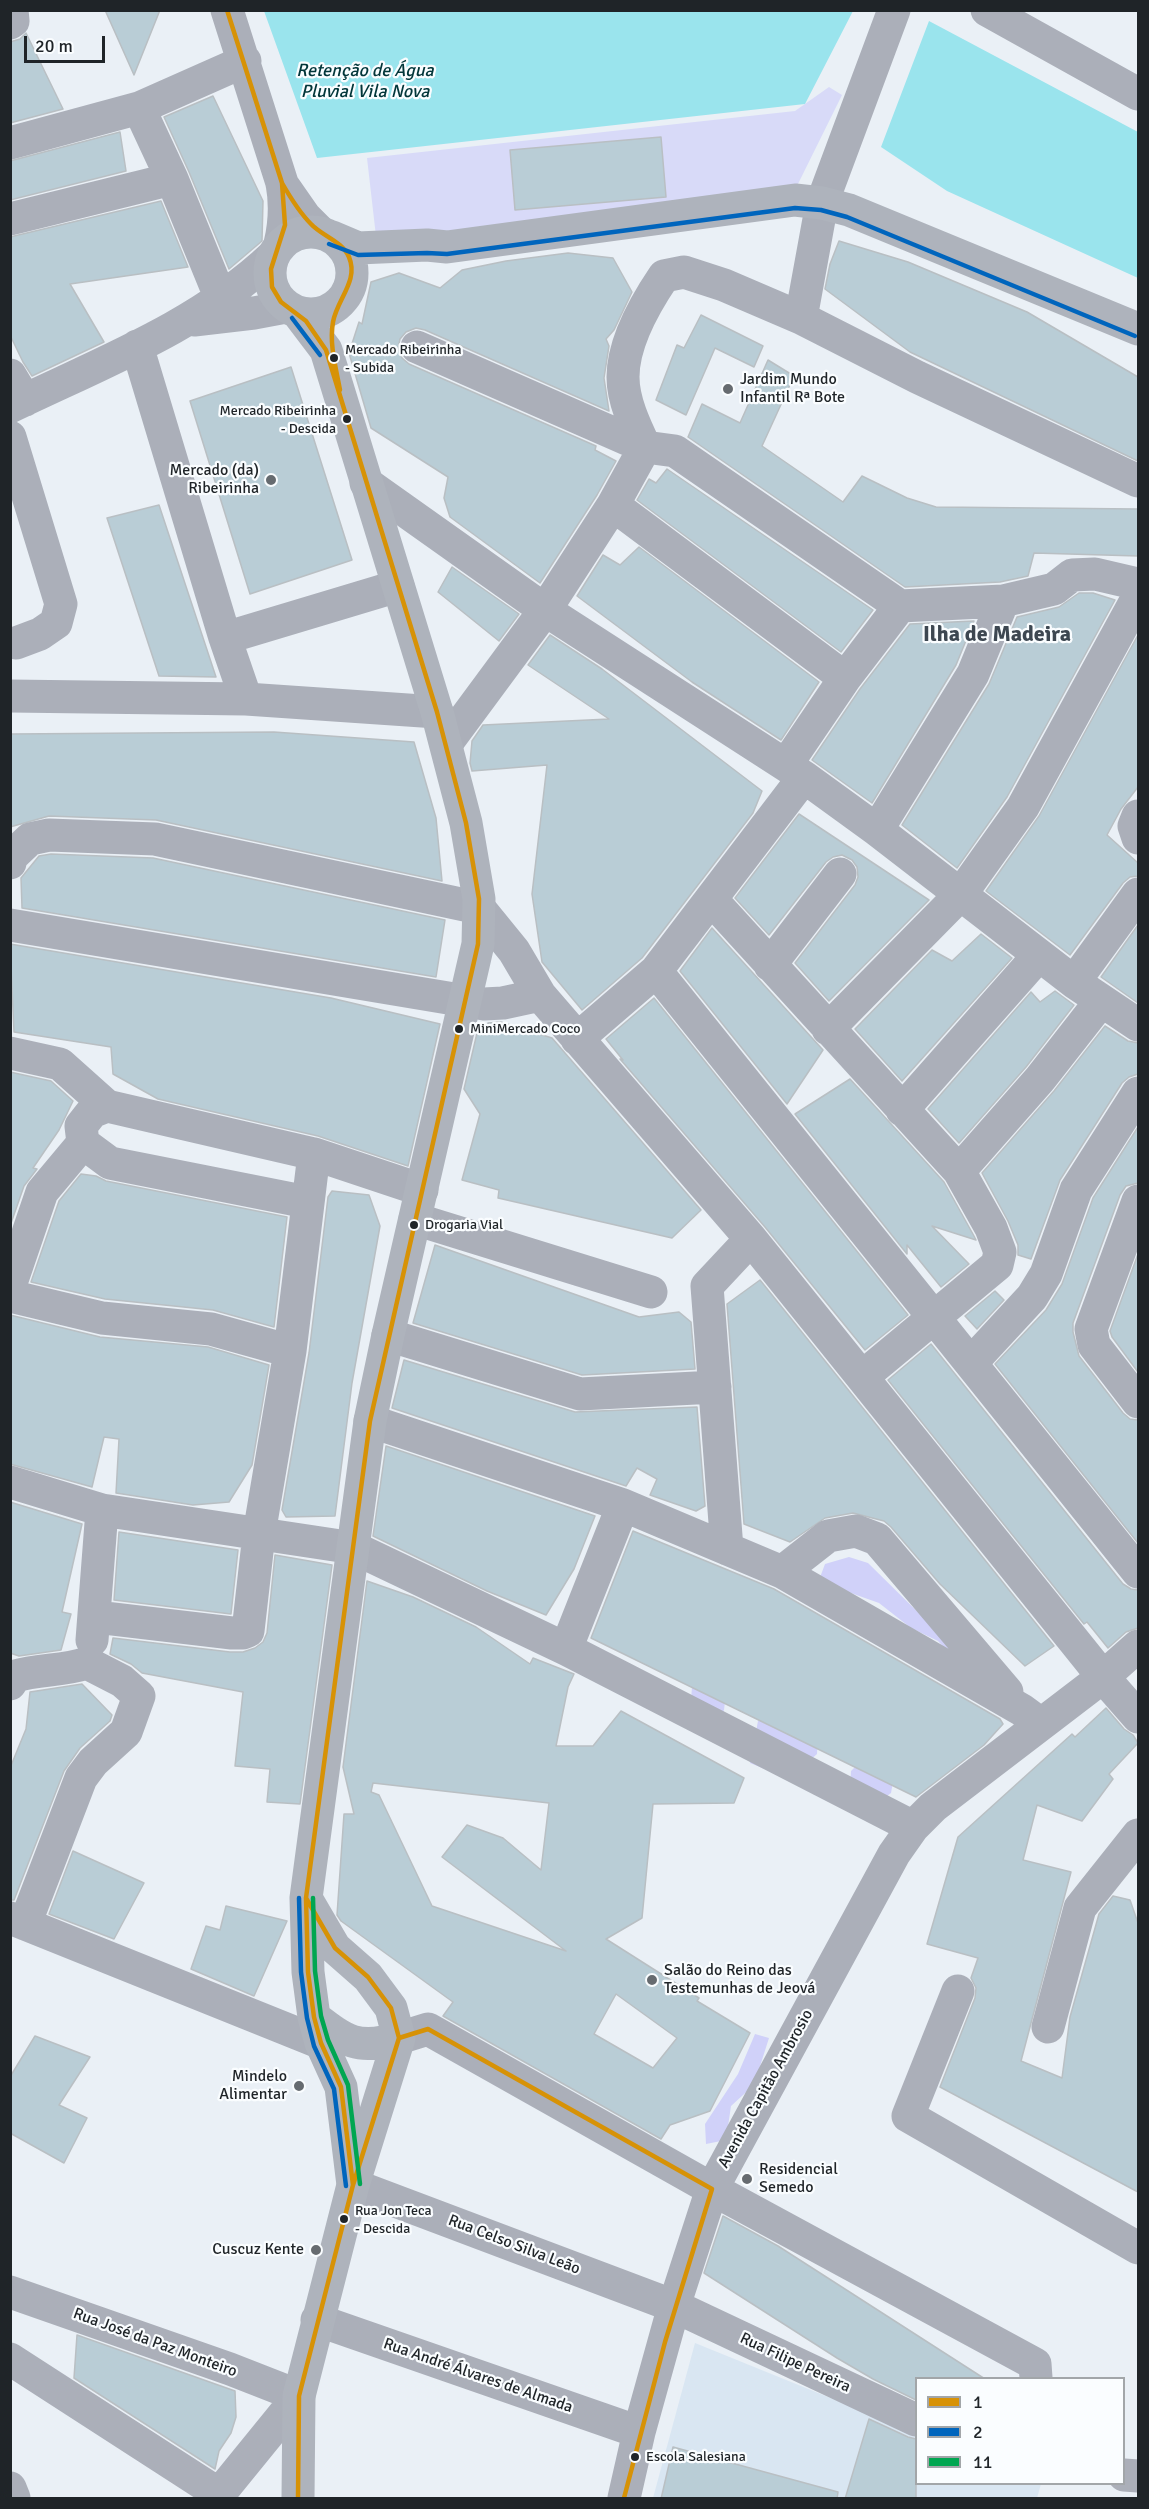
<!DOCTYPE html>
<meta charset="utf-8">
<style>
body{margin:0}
#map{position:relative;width:1149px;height:2509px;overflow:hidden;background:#eaf0f6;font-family:Signika,sans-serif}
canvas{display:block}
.frame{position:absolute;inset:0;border:12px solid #1f2428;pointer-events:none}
.legend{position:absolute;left:915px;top:2377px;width:210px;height:108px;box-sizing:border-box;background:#fafdff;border:2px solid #a2a6a9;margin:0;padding:8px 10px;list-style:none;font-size:18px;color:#1f2428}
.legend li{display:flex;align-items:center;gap:12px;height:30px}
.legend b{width:30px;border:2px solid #a2a6a9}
.scale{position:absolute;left:24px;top:36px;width:81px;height:27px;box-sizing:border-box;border:3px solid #1f2428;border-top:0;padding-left:8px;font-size:18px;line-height:21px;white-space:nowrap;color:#1f2428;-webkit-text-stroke:4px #fafdff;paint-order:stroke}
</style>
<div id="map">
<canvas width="1149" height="2509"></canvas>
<div class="frame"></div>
<ul class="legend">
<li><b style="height:8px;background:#d79206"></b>1</li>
<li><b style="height:8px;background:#0065bd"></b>2</li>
<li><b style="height:8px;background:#00a651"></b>11</li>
</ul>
<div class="scale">20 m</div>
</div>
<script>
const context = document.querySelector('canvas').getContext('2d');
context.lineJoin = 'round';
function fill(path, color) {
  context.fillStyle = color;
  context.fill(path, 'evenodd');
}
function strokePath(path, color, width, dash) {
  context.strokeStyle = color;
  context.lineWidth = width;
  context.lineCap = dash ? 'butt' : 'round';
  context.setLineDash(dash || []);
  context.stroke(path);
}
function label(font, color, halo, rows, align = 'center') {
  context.font = font + ' Signika,sans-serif';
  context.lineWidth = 4.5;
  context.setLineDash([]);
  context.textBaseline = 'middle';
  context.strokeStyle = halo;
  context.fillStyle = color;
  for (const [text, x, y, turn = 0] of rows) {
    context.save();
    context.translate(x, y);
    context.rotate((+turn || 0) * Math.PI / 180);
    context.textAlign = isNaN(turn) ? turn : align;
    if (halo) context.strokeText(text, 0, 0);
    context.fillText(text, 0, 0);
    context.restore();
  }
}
fill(new Path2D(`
 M695 2343 865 2412 916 2429V2484H1041L1037 2498H653Z`), '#d9e6f2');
fill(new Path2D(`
 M829 87 842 95 795 190 377 245 367 158 795 111Z`), '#d8daf8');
fill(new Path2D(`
 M849 1557 868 1563 939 1633 963 1668 938 1641 911 1628 879 1603 834 1587 819 1580 825 1564Z
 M709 1685 726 1694 724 1710 710 1739 689 1725 692 1687Z
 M799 1713 818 1732 817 1754 789 1779 750 1763 758 1721Z
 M864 1758 895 1771 891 1793 864 1814 849 1808 851 1771Z
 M755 2034 769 2038 754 2085 731 2106 726 2140 706 2144 705 2124 738 2074Z`), '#d0d1f9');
fill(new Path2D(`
 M264 11V10L853 11 805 104 317 158Z
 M929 21 1138 132V278L947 191 881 147Z`), '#9ae4ed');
const building = new Path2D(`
 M105 10H160L134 75Z
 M26 33 63 109 10 123V42L20 39Z
 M213 96 263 201 262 241 229 269 189 172 164 117Z
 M120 132 126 171 10 200V161Z
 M661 137 666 197 515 210 510 150Z
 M161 201 188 267 70 284 104 342 32 376 23 362 10 335V237Z
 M839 241 908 262 1027 312 1138 377V461L910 352 825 289 830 264Z
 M568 253 613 258 632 292 614 330 606 339 609 346 604 378 609 411 425 330 416 328 406 332 400 339 398 348 402 358 409 364 596 446 595 450 616 461 597 495 540 583 450 517 444 498 448 477 371 428 349 353 359 322 362 324 371 282 399 273 440 288 462 270 506 261Z
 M701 315 763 346 754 367 715 348 686 415 656 400 677 345 684 348Z
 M768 360 794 376 762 446 843 502 862 476 907 498 936 507 1138 509V556L1034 553 1028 576 1000 582 905 587 688 437 702 404 740 423Z
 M291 367 352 560 250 594 190 401Z
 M667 469 873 610 841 652 637 500 649 479 656 483Z
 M159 505 216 677 159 676 107 518Z
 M639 547 819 682 781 740 692 682 577 596 603 555 620 565Z
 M452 567 519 614 499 641 438 592Z
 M1079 593H1093L1115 600 1007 797 957 868 902 825 989 684 1017 617 1059 607Z
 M974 621 956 665 872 803 812 760 860 689 910 624Z
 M550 635 602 669 762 791 753 813 642 958 582 1010 542 962 532 894 547 765 472 771 470 763 472 741 483 725 609 719 528 665Z
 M1138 635V787L1121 809 1107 835 1138 863V876L1130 877 1123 883 1070 955 986 891 1039 816Z
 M274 732 414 742 436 818 442 881 156 820 49 816 10 827V734Z
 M799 814 929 900 829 1001 795 963 855 885 858 877 857 867 852 860 842 855 833 857 826 862 769 935 735 898Z
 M51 854 153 858 445 920 436 977 22 908 21 878 39 856Z
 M1138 925V1003L1101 977Z
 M712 928 823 1050 787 1104 680 971Z
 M981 934 1012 958 902 1081 855 1029 932 950 952 961Z
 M10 944 331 998 440 1024 408 1166 318 1136 158 1099 113 1074 111 1047 14 1032Z
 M1055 991 1074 1005 1026 1067 959 1143 928 1109 1031 992 1040 1002Z
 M654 998 908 1315 865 1350 765 1227 620 1059 623 1060 606 1039Z
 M501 1022 552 1038 701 1210 672 1238 498 1198 499 1190 462 1180 480 1114 464 1089 477 1033 485 1035 488 1023Z
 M1105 1026 1128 1041 1138 1043V1074L1129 1077 1122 1083 1060 1180 1031 1259 1018 1255V1245L1008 1221 982 1173 1054 1091Z
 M10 1072 51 1081 73 1101 59 1130 33 1168 37 1169 24 1186 10 1226Z
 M850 1079 944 1182 974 1236 976 1240 932 1226 969 1264 941 1287 907 1245V1254L795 1114Z
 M1138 1127V1183L1126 1186 1120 1195 1073 1323V1332L1079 1356 1123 1413 1130 1419 1138 1420V1543L995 1364 1046 1310 1062 1284 1093 1198Z
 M81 1174 96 1176 106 1181 287 1217 274 1327 213 1310 105 1299 31 1282 59 1201Z
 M332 1191 369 1195 380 1226 352 1383 335 1516 286 1517 282 1510 309 1353 328 1197Z
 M435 1245 639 1317 679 1312 691 1322 695 1369 582 1375 413 1323Z
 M1138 1254V1372L1112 1337 1110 1331Z
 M760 1280 1054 1646 1025 1666 940 1584 891 1527 884 1521 853 1513 825 1518 790 1542 744 1524 727 1304Z
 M995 1291 1004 1300 977 1329 965 1316Z
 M10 1315 100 1337 208 1347 269 1365 252 1465 229 1502 193 1505 116 1493 119 1439 104 1437 92 1487 10 1464Z
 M931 1344 1123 1584 1131 1589 1138 1590V1628L1126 1632 1108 1648 1087 1622 1084 1624 888 1380Z
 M404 1360 575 1412 697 1407 705 1506 696 1511 650 1495 657 1479 637 1468 626 1486 392 1408Z
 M386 1446 595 1516 574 1569 546 1615 487 1591 373 1536Z
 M10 1502 82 1524 62 1612 71 1614 61 1650 19 1656 10 1653Z
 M633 1531 774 1589 1000 1719 1003 1724 984 1745 916 1797 591 1638Z
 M119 1532 238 1550 231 1614 114 1600Z
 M275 1555 332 1565 300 1804 267 1802 270 1769 235 1766 243 1692 142 1673 131 1664 110 1654 113 1638 230 1652H243L255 1648 263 1642 267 1633Z
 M367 1581 413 1597 476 1627 530 1664 533 1658 574 1674 568 1687 556 1746H593L621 1711 744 1778 734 1803 653 1804 642 1918 606 1939 699 1998 697 2001 750 2033 710 2111 670 2125 661 2139 443 2016 453 2002 341 1921 337 1915 344 1814H354L343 1767ZM373 1783 549 1803 541 1870 503 1838 467 1825 442 1857 566 1951 432 1906 379 1795 371 1792ZM616 1994 677 2038 653 2068 594 2034Z
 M82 1684 112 1715 110 1721 80 1748 64 1771 14 1900H10V1768L26 1729 30 1692Z
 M1106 1708 1124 1729 1133 1735 1138 1743 1109 1774 1113 1779 1082 1821 1037 1805 1023 1860 1071 1872 1021 2061 1062 2078 1070 2017 1099 1914 1113 1896 1130 1900 1138 1923V2192L940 2087 975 1998 976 1988 971 1978 978 1958 927 1944 958 1837 1072 1734 1075 1737Z
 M73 1851 144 1883 114 1939 49 1914Z
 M226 1906 287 1921 254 1996 191 1969 206 1926 220 1930Z
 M35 2036 90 2057 59 2105 87 2118 64 2163 10 2133V2077Z
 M723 2216 778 2246 985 2379H916V2400L873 2379 837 2358 704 2273Z
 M77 2335 235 2391 236 2417 231 2433 219 2451 215 2469 74 2378Z
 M869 2419 908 2437 916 2439V2499H845Z
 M673 2447 838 2492 837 2499H661Z`);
fill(building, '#b9cdd6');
strokePath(building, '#b9bfc3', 1.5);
strokePath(new Path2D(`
 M227 10 282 183C286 205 285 223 280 244
 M894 10 822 203 801 318 917 377 1138 481
 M987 10 1138 94
 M10 23 13 21 12 10
 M10 143 139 108 245 61
 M172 179 221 299
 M282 184 305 217 320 232
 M10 219 172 179 139 108
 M801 318 724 285 684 272 664 276C645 304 623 343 623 377 623 401 635 426 645 447L675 451 900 606 1003 601 973 674 877 830
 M194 320 254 313 286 307
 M137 346 225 638 246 699
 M10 375 25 400
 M10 407C101 363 199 326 273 256
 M10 437 61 604 56 623 40 634 16 643
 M366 483 545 610 613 505 645 447 417 347
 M613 505 845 678
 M1003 601 1054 589 1072 575 1095 574 1138 584
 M225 638 398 586
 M10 696 246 699 437 712
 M446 744 545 610 804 777
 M786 765 845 678 900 606
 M1138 816 1134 826 1138 838
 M10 863 11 857 30 839 49 835 155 839 479 908 514 951 540 995 751 1239 1103 1677 1138 1717
 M711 899 959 1171 991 1228 1000 1252 997 1265 862 1377
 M10 925 484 1004 503 1003 540 995
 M770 965 840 874
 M656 971 804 777 877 830 1074 982 1138 1025
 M1074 982 1138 894
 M828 1029 961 894 1023 807 1138 597
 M577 1039 656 971 1138 1572
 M10 1053 60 1064 107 1106 314 1154 422 1190
 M107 1106 92 1112 81 1126 83 1143 110 1163 307 1202
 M902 1110 1039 955
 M959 1171 1040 1079 1101 1001
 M1138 1201 1091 1329 1094 1345 1138 1402
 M415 1219 651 1292
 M10 1286 42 1192 83 1143
 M10 1296 102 1318 211 1329 290 1351
 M388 1335 580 1394 715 1387
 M971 1363 1032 1297 1046 1274 1076 1190 1138 1093
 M370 1421 623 1505 782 1572 1022 1710 1041 1724
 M10 1482 102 1510 354 1548 566 1649 913 1827
 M727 1549 707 1286 751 1239
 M782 1572 828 1536 856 1531 877 1539 1007 1692
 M96 1617 232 1633H243L248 1631 259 1534 290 1351 314 1154
 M92 1640 102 1510
 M566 1649 623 1505
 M10 1684 15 1676C39 1669 64 1671 87 1663L122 1681 139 1696 126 1732 93 1762 81 1778 25 1924
 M10 1918 321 2043
 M958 1991 908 2116 1138 2248
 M1048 2027 1080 1908 1138 1835
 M399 2038 428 2029 712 2189 1035 2364 1036 2378
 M353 2185 674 2306 916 2420
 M10 2292 230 2369 299 2396 216 2498
 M317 2320 639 2432
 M10 2359 219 2494
 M1124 2475 1138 2476
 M10 2488 14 2498
 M624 2498 639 2432 674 2306 712 2189 894 1854 913 1827 933 1807 1103 1677 1138 1646`), '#abafb9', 33);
strokePath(new Path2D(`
 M270 273a41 41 0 1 1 82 0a41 41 0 1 1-82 0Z
 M332 237 358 248 427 245 447 247 795 200 822 203 849 210 1138 329
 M298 313 326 350 437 712 466 823 479 899 478 944 388 1335 370 1421 306 1898 308 1972 314 2017 321 2043 341 2087 353 2185
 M314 2017C345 2041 358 2051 399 2038
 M298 2498 299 2396 353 2185 399 2038 391 2008 368 1977 335 1948 307 1900`), '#aeb3bc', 33);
strokePath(new Path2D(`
 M227 10 282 183 285 225 271 269 272 287 281 302 306 321 326 350 437 712 466 823 479 899 478 944 370 1421 306 1898 308 1972 314 2017 321 2043 341 2087 353 2185
 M282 183C290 197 299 212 311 224 322 236 342 241 349 257 359 281 337 299 333 322 329 344 336 368 340 390
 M399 2038 428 2029 712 2189 665 2342 624 2498
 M298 2498 299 2396 353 2185 399 2038 391 2008 368 1977 335 1948 306 1898`), '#d79206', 4.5);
strokePath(new Path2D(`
 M329 244 358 255 427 253 447 254 795 208 821 210 847 217 1135 336
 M292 318 320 355
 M299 1898 301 1972 307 2018 314 2046 334 2089 346 2186`), '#0065bd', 4.5);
strokePath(new Path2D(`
 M313 1898 315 1971 321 2016 328 2040 348 2085 360 2184`), '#00a651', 4.5);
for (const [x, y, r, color] of [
 [334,358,5,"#1f2428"],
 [728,389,6,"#666b70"],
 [347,419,5,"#1f2428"],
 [271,480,6,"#666b70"],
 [459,1029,5,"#1f2428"],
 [414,1225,5,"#1f2428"],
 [652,1980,6,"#666b70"],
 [299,2086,6,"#666b70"],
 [747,2179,6,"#666b70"],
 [344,2219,5,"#1f2428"],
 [316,2250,6,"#666b70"],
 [635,2457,5,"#1f2428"]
]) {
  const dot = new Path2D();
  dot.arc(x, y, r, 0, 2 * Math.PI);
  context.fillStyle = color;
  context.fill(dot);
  strokePath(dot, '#fafdff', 2);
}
label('14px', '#1f2428', '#fafdff', [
 ["Mercado Ribeirinha",345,350],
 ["- Subida",345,368],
 ["Mercado Ribeirinha",336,411,"right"],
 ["- Descida",336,429,"right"],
 ["MiniMercado Coco",470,1029],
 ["Drogaria Vial",425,1225],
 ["Rua Jon Teca",355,2211],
 ["- Descida",355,2229],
 ["Escola Salesiana",646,2457]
], 'left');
label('16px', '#1f2428', '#fafdff', [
 ["Jardim Mundo",740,380],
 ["Infantil Rª Bote",740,398],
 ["Mercado (da)",259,471,"right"],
 ["Ribeirinha",259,489,"right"],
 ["Salão do Reino das",664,1971],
 ["Testemunhas de Jeová",664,1989],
 ["Mindelo",287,2077,"right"],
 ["Alimentar",287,2095,"right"],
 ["Residencial",759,2170],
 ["Semedo",759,2188],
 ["Cuscuz Kente",304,2250,"right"]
], 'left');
label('16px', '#1f2428', '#fafdff', [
 ["Avenida Capitão Ambrosio",766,2089,-61],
 ["Rua Celso Silva Leão",514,2245,21],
 ["Rua José da Paz Monteiro",155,2343,20],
 ["Rua Filipe Pereira",795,2363,25],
 ["Rua André Álvares de Almada",478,2376,19]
]);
label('italic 18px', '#02363a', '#fafdff', [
 ["Retenção de Água",365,71],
 ["Pluvial Vila Nova",365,92]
]);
label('bold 22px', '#3d4751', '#fafdff', [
 ["Ilha de Madeira",997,635]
]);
</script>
